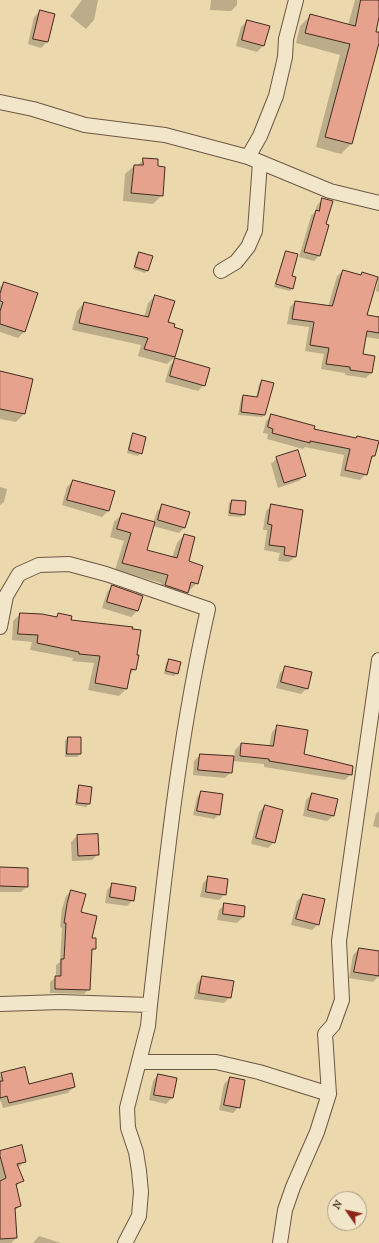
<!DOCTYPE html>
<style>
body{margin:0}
#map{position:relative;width:379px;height:1243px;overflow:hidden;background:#ebd8ad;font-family:"IM FELL French Canon",serif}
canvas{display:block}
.north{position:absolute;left:327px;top:1191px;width:40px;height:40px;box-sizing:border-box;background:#f2e6ca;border:1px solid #ac9c86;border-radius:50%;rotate:304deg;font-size:11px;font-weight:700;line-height:16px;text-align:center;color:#422c20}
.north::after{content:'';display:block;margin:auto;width:14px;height:18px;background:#8f2418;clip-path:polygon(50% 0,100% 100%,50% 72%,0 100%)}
</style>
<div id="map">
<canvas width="379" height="1243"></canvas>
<div class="north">N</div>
</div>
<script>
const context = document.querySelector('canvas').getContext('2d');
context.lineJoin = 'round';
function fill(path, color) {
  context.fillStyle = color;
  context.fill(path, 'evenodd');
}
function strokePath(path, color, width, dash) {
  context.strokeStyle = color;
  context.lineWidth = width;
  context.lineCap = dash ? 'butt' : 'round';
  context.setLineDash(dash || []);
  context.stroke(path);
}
fill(new Path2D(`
 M82 0H98L94 20 86 29 70 16Z
 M211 0H237V5L231 11 210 10Z
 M355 0H379V13L374 32 379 33V39L351 144 341 154 316 147 340 55 296 43 300 26 310 16 348 25Z
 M40 11 47 42 41 48 28 44 34 17Z
 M247 21 263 46 257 52 236 46 241 27Z
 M144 159 157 167 162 195 153 204 123 201 125 174 134 166H137Z
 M322 200 325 225 328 226 319 256 314 261 299 257 311 216 315 212 317 205Z
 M286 252 292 288 290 291 274 287 284 255Z
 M139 253 147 270 145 273 133 269 136 256Z
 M343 271 360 276 366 316 379 318V339L365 337 362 355 371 373 366 378 345 375V373L321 369 324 354 305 351 309 327 287 324 290 307 295 302 328 307 337 276Z
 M379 274V292L376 291Z
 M4 283 37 294 24 332 18 338 0 332V287Z
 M155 296 167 323 173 328 175 357 167 364 138 356 141 345 72 330 77 311 84 303 144 317 148 303Z
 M176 359 204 385 198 391 165 382 170 365Z
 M0 372 32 379 24 414 16 422 0 419Z
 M262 381 265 415 262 417 238 415 241 399 243 396 256 398 259 384Z
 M272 415 313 429 355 439 357 437 374 456 370 460 366 474 360 480 340 476 344 455 305 447 303 449 267 439 268 434 263 433 266 421Z
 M134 434 141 453 138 456 127 453 131 437Z
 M277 458 305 475 299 481 278 488 271 464Z
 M73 481 108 511 102 517 62 505 67 487Z
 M0 487 7 489 4 502 0 505Z
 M232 501 244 514 241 517 228 516 229 503Z
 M163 505 185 527 179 533 153 526 146 550 172 558 177 543 184 535 187 562 197 583 189 591H187L179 600 158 593 161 583 115 570 124 541 110 537 114 522 122 514 153 523 157 511Z
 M272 505 295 557 289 562 278 561 280 553 264 550 267 530H263L266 511Z
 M113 586 141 596 137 611 131 617 102 608 107 592Z
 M20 614 55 618 59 614 135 669 129 675 126 689 119 696 88 690 94 663 72 661 73 658 30 650 32 642 12 640 13 621Z
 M169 660 177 673 174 676 164 674 166 663Z
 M286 667 307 688 301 694 276 688 280 673Z
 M278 726 303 755 351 774 345 780 264 767V764L232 761 231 772 225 778 193 775 194 761 200 755 234 758 235 750 241 744 269 747 272 732Z
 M68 738H80V754L77 757H65V741Z
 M80 786 91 788 89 804 86 807 75 805 77 789Z
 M201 792 219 814 214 819 193 815 197 797Z
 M312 794 333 816 327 821 303 816 306 800Z
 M265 806 274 842 268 848 251 844 259 812Z
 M379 811V828L373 826 376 814Z
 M97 835 98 854 92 860 72 861 71 842 77 836Z
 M0 868 27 886 21 892H0Z
 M209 877 225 894 219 900 200 897 203 883Z
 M113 884 133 900 127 906 105 903 107 890Z
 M71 891 95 949 90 953 89 989 84 994 50 993V982L56 977V965L60 962 62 928 60 927 62 909 66 896Z
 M303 895 318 924 312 930 291 925 297 901Z
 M225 904 243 917 237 923 217 920 219 910Z
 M359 949 379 952V976L373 982 349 978 353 955Z
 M202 978 230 997 224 1003 194 999 197 983Z
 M2 1074 28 1085 74 1087 68 1093 3 1108 1 1101 0 1102V1076Z
 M158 1075 172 1098 166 1104 149 1100 153 1081Z
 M230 1078 239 1107 233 1113 219 1110 224 1084Z
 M0 1152 25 1161 20 1166 17 1167 22 1181 15 1187 20 1206 14 1211 16 1238 11 1243H0Z
 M39 1236 61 1243H33Z`), '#0003');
const building = new Path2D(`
 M361 0H379V17L376 32H379V43L352 144 325 137 350 44 305 33 310 14 355 26Z
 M40 10 55 14 48 42 33 39Z
 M247 20 270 26 264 46 242 40Z
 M143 158 158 159V166L165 167 163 196 131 193 134 165H143Z
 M322 198 333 201 326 224 329 225 320 256 304 252 316 210 319 211Z
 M286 251 298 254 292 276 296 277 293 289 276 284Z
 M139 252 153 256 148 271 135 267Z
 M343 270 361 275 362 272 378 277 367 315 379 317V333L367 331 363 354 375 356 372 373 350 370V367L326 364 329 348 310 345 314 322 292 319 295 301 332 306Z
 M4 282 38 293 25 332 0 324V311L3 302 0 301V294Z
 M155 295 175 301 168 322 175 324 174 327 183 330 175 357 144 349 148 338 79 323 84 302 148 317Z
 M175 358 210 368 205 386 170 376Z
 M0 371 33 379 25 414 0 409Z
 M262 380 274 383 265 415 241 412 243 395 257 397Z
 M271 414 315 426 314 429 356 438 357 436 379 441 375 456H372L367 475 345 470 350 449 310 441V443L272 433 273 429 268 427Z
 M133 433 146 437 142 454 129 450Z
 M298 450 306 476 284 483 276 457Z
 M73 480 115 491 109 511 67 500Z
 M232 500 246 501 245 515 230 513Z
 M162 504 190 512 185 528 158 520Z
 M271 504 303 510 296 557 284 555 285 547 269 545 272 525 268 524Z
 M122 513 155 522 147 550 177 558 184 534 195 537 189 561 203 566 198 584 191 582 188 593 165 585 168 575 122 563 131 533 117 529Z
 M112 585 143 596 138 611 107 602Z
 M20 613 42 614 57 617 58 613 72 616 71 620 133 627 132 629 141 630 137 655H139L136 670 131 669 127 689 95 683 100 656 79 654V652L37 643 38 635 18 634Z
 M169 659 181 662 178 674 166 671Z
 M285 666 312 672 308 689 281 682Z
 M277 725 308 730 304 754 353 766 352 775 269 761V759L240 756 241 743 273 746Z
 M68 737H81V754H67Z
 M200 754 234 756 232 773 198 770Z
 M79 785 92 787 90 804 77 803Z
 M201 791 223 794 220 815 197 811Z
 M312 793 338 799 334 816 308 810Z
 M265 805 283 810 275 843 256 838Z
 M98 834 99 855 78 856 77 835Z
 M0 867 28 868V887L0 886Z
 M208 876 228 879 226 895 206 892Z
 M112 883 136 887 134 901 110 897Z
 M71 890 86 894 81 912 97 916 92 938H96V949H92L90 990 55 989V976H61V959H64L66 923H64L67 904Z
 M303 894 325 899 319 925 296 919Z
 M224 903 245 906 244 917 223 914Z
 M359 948 379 951V976L354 972Z
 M202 976 234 981 231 998 199 993Z
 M25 1067 29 1084 72 1073 75 1087 9 1103 7 1096 0 1098V1081H3L1 1073Z
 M158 1074 177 1078 173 1098 154 1095Z
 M230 1077 245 1080 240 1108 224 1105Z
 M22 1145 26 1162 17 1164 24 1181 16 1184 21 1206 15 1208 17 1238 0 1239V1181L6 1178 0 1156V1151Z`);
fill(building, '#e7a28d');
strokePath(building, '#422c20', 1);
const minor = new Path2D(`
 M0 102 33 109 85 125 165 135 248 157 330 191 379 203
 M248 157 260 136 276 96 285 57 286 39 296 0
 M221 271 236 262 248 247 255 231 260 162
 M0 627 6 596 19 574 39 565 69 564 106 574 208 609C178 740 165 873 150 1005L148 1026 127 1108 128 1128 136 1152 139 1171 141 1192 139 1216 125 1243
 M0 1004 60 1002 150 1005
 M139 1062H216L259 1072 329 1094 317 1132 293 1187 285 1210 280 1243
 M329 1094 325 1034 333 1025 342 1000 339 941 379 660`);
strokePath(minor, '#6c5743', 16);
strokePath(minor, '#f2e6ca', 14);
</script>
